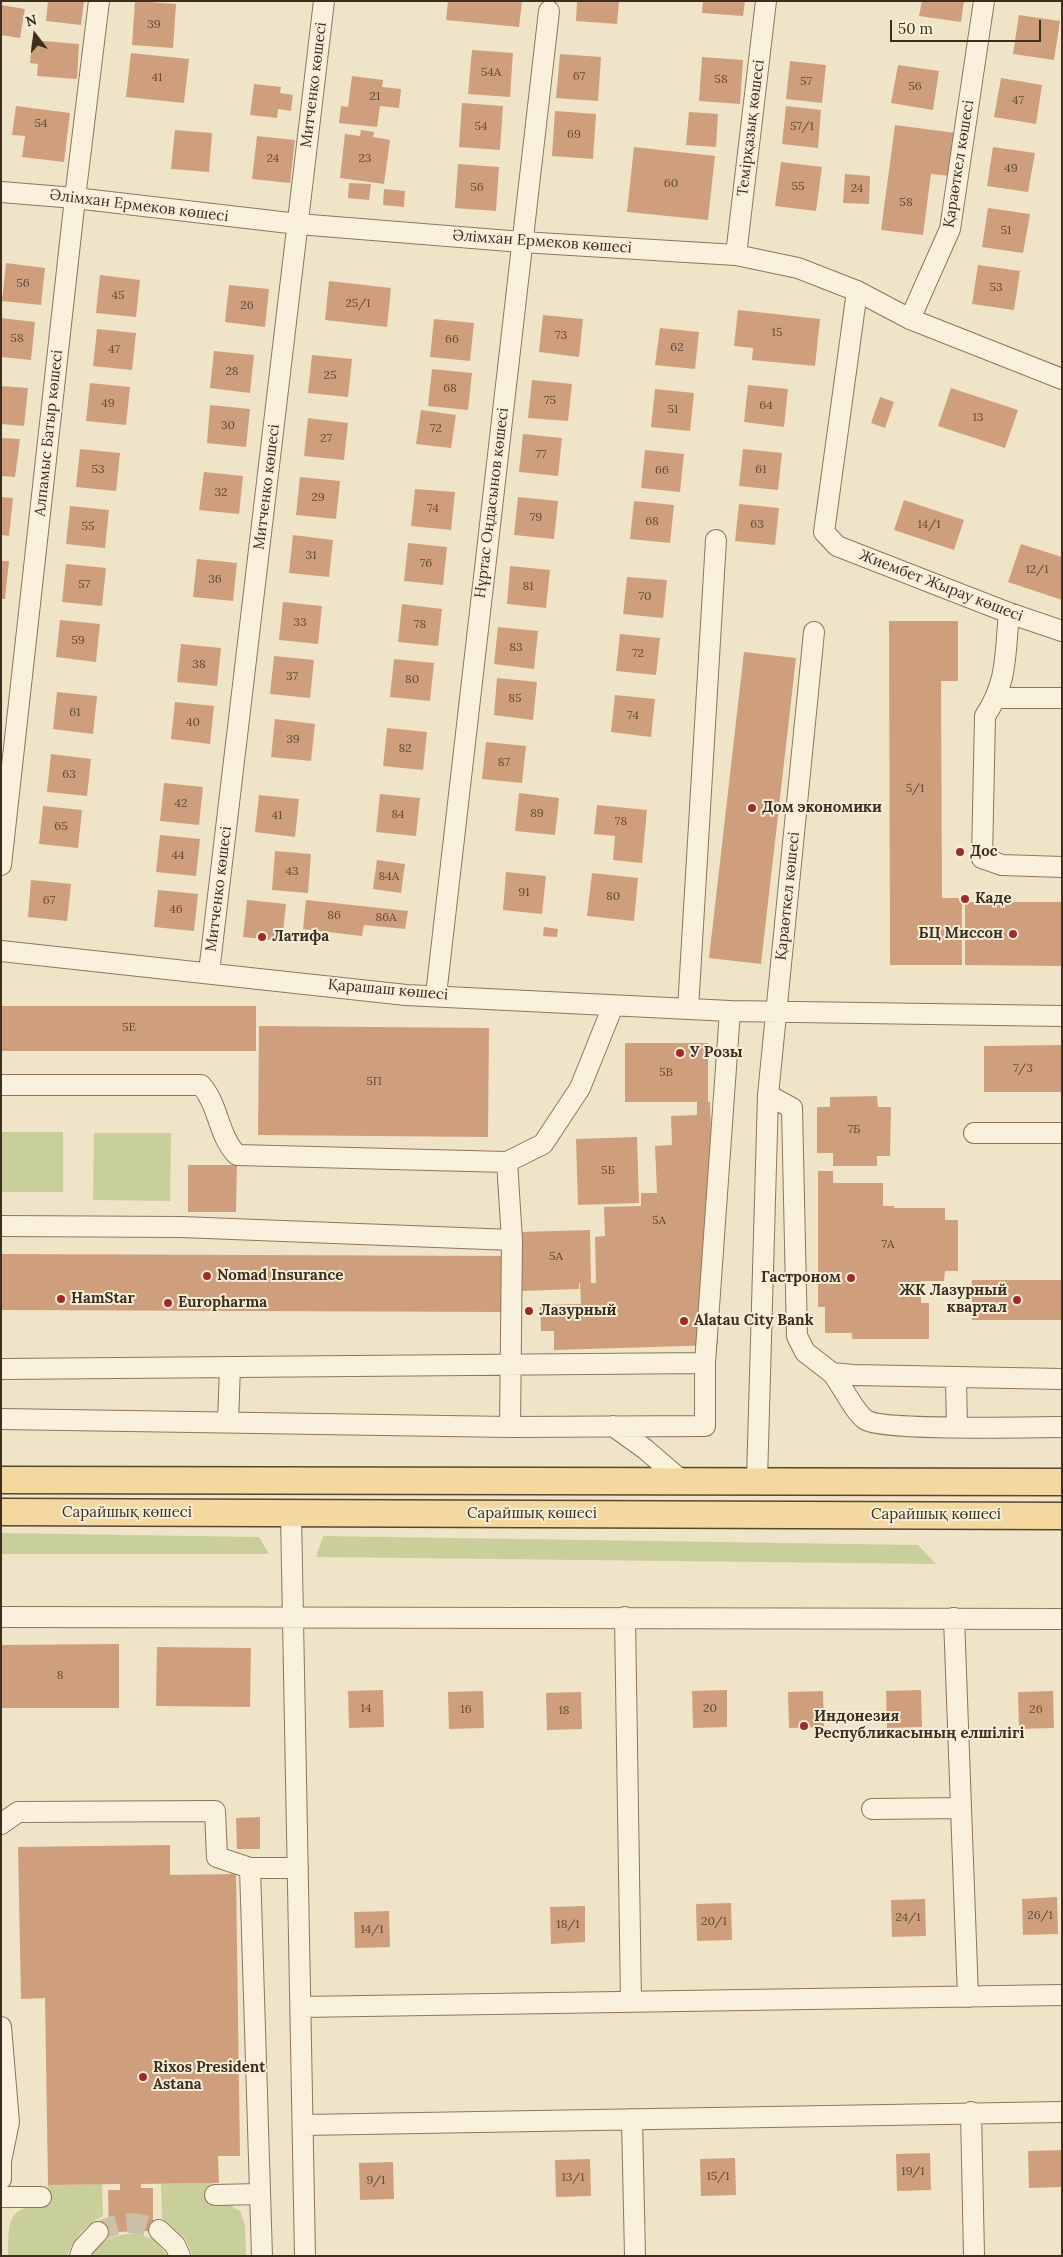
<!DOCTYPE html>
<meta charset="utf-8">
<style>
body{margin:0}
#map{position:relative;width:1063px;height:2257px;overflow:hidden;background:#f0e4c8;font-family:Lora,serif}
canvas{display:block}
.frame{position:absolute;inset:0;border:2px solid #3d2e20;pointer-events:none}
.north{position:absolute;left:10px;top:10px;width:50px;height:50px;-webkit-text-stroke:4px #f7eed8;paint-order:stroke;rotate:345deg;font-size:14px;font-weight:700;line-height:20px;text-align:center;color:#3d2e20}
.north::after{content:'';display:block;margin:auto;width:18px;height:22px;background:#3d2e20;clip-path:polygon(50% 0,100% 100%,50% 72%,0 100%)}
.scale{position:absolute;left:890px;top:20px;width:151px;height:22px;box-sizing:border-box;border:2px solid #3d2e20;border-top:0;padding-left:6px;font-size:15px;line-height:18px;white-space:nowrap;color:#3d2e20;-webkit-text-stroke:4px #f7eed8;paint-order:stroke}
</style>
<div id="map">
<canvas width="1063" height="2257"></canvas>
<div class="frame"></div>
<div class="north">N</div>
<div class="scale">50 m</div>
</div>
<script>
const context = document.querySelector('canvas').getContext('2d');
context.lineJoin = 'round';
function fill(path, color) {
  context.fillStyle = color;
  context.fill(path, 'evenodd');
}
function strokePath(path, color, width, dash) {
  context.strokeStyle = color;
  context.lineWidth = width;
  context.lineCap = dash ? 'butt' : 'round';
  context.setLineDash(dash || []);
  context.stroke(path);
}
function label(font, color, halo, rows, align = 'center') {
  context.font = font + ' Lora,serif';
  context.lineWidth = 4;
  context.setLineDash([]);
  context.textBaseline = 'middle';
  context.strokeStyle = halo;
  context.fillStyle = color;
  for (const [text, x, y, turn = 0] of rows) {
    context.save();
    context.translate(x, y);
    context.rotate((+turn || 0) * Math.PI / 180);
    context.textAlign = isNaN(turn) ? turn : align;
    if (halo) context.strokeText(text, 0, 0);
    context.fillText(text, 0, 0);
    context.restore();
  }
}
fill(new Path2D(`
 M1 1132H63V1192H1Z
 M94 1133H171L170 1201 93 1200Z
 M1 1533 259 1537 269 1554H1Z
 M323 1536 918 1545 936 1564 316 1557Z
 M211 2183 212 2202H224L240 2211 245 2225 246 2256H193L185 2238 162 2218 161 2184Z
 M102 2184 103 2216C85 2225 74 2238 67 2256H8C9 2220 6 2206 48 2205V2185Z
 M137 2233 153 2239 168 2256H91C101 2238 118 2234 137 2233Z`), '#c9cf9b');
fill(new Path2D(`
 M48 1H84L81 25 46 21Z
 M135 1 176 4 173 48 132 45Z
 M448 1H522L519 27 446 20Z
 M577 1H619L617 24 576 21Z
 M703 1H745L743 16 702 13Z
 M922 1H964L961 22 919 16Z
 M1 5 25 9 20 38 1 35Z
 M1019 15 1060 21 1054 60 1013 54Z
 M32 40 79 44 77 79 37 76 38 64 30 63Z
 M472 50 513 53 510 97 468 94Z
 M131 53 189 59 184 103 126 97Z
 M560 54 601 57 598 101 556 98Z
 M702 57 743 60 740 104 699 101Z
 M790 61 826 65 822 103 786 99Z
 M898 65 939 71 933 110 891 103Z
 M352 76 383 80 382 87 401 89 399 108 380 106 377 127 339 123 341 106 348 107Z
 M1001 78 1042 85 1036 124 994 117Z
 M254 84 281 87 280 93 293 95 291 111 278 109 277 118 250 115Z
 M462 103 503 106 500 150 459 147Z
 M16 106 70 113 64 162 22 157 25 136 12 135Z
 M786 106 821 110 818 148 782 144Z
 M555 111 596 114 593 159 552 156Z
 M689 112 718 114 716 147 686 145Z
 M895 125 956 133 950 176 931 174 923 235 881 230Z
 M175 130 212 133 209 172 171 169Z
 M361 130 374 132 373 137 390 140 384 184 340 178 345 134 360 136Z
 M257 136 295 140 290 183 252 179Z
 M634 147 715 156 708 220 627 212Z
 M993 147 1035 153 1028 192 987 186Z
 M781 162 822 167 816 211 775 206Z
 M458 164 499 167 496 211 455 208Z
 M845 174 870 176 869 204 843 203Z
 M349 183 371 184 369 200 348 198Z
 M384 189 405 191 404 207 383 205Z
 M988 208 1030 214 1023 253 982 247Z
 M6 263 45 268 41 305 2 301Z
 M978 265 1020 271 1014 310 972 304Z
 M100 275 140 280 136 317 96 313Z
 M329 281 391 288 387 327 325 320Z
 M229 285 269 289 265 327 225 322Z
 M738 310 820 319 815 366 752 360 753 348 734 346Z
 M543 315 583 319 579 357 539 352Z
 M1 318 35 322 31 360 1 357Z
 M434 319 474 323 470 361 430 357Z
 M660 328 699 332 695 369 655 365Z
 M97 329 136 333 132 370 93 366Z
 M214 351 254 355 250 393 210 388Z
 M312 355 352 359 348 397 308 393Z
 M432 369 472 373 468 410 428 406Z
 M532 380 572 384 568 421 528 418Z
 M90 383 130 387 126 425 86 421Z
 M748 385 788 389 784 427 744 422Z
 M1 386 28 388 24 426 1 424Z
 M951 388 1018 410 1005 448 938 426Z
 M655 389 694 393 690 431 651 427Z
 M880 397 894 402 885 428 871 423Z
 M210 405 250 409 246 447 207 443Z
 M421 410 456 415 451 448 416 444Z
 M308 418 348 423 344 460 304 456Z
 M523 434 562 438 558 476 519 472Z
 M1 438 20 439 15 477 1 476Z
 M80 449 120 453 116 491 76 487Z
 M743 449 782 453 778 490 739 486Z
 M645 450 684 454 680 492 641 488Z
 M204 472 243 476 239 514 199 510Z
 M300 477 340 481 336 519 296 515Z
 M415 489 455 492 451 530 411 526Z
 M1 497 13 498 9 536 1 535Z
 M518 497 558 501 554 539 514 535Z
 M904 500 964 520 954 550 894 530Z
 M634 501 674 505 670 543 630 539Z
 M739 504 779 508 775 545 735 541Z
 M70 506 109 510 105 548 66 544Z
 M293 535 333 540 329 577 289 573Z
 M408 543 447 547 443 585 404 581Z
 M1021 544 1062 557V600L1008 582Z
 M197 559 237 563 233 601 193 597Z
 M1 561H9L5 599H1Z
 M66 564 106 568 102 606 62 602Z
 M510 566 550 570 546 608 507 604Z
 M627 577 667 580 663 618 623 614Z
 M283 602 322 606 318 644 279 640Z
 M402 604 442 609 438 646 398 642Z
 M60 620 100 624 96 662 56 657Z
 M889 621H958V681H941L942 898H962V965H890Z
 M498 627 538 631 534 669 494 664Z
 M620 634 660 638 656 675 616 671Z
 M181 644 221 648 217 686 177 682Z
 M744 652 796 658 761 964 709 958Z
 M274 656 314 660 310 698 270 694Z
 M394 659 434 663 430 701 390 697Z
 M497 678 537 682 533 720 494 715Z
 M57 692 97 696 93 734 53 729Z
 M615 695 655 699 651 737 611 732Z
 M175 702 214 706 210 744 171 739Z
 M275 719 315 724 311 761 271 757Z
 M387 728 427 732 423 770 383 766Z
 M486 742 526 746 522 783 482 779Z
 M51 754 91 759 87 796 47 792Z
 M164 783 203 787 199 825 160 821Z
 M519 793 559 798 555 835 515 831Z
 M380 794 420 798 416 836 376 832Z
 M259 795 299 799 295 837 255 832Z
 M597 805 647 810 642 863 613 860 615 836 594 834Z
 M43 806 82 810 78 848 39 844Z
 M160 835 200 839 196 876 156 872Z
 M275 851 311 854 308 893 272 890Z
 M377 860 405 864 401 893 373 889Z
 M506 872 546 876 542 914 503 910Z
 M592 873 638 878 634 921 587 916Z
 M31 880 71 884 67 921 28 917Z
 M158 890 198 894 194 931 154 927Z
 M247 900 286 904 282 941 243 937Z
 M306 900 408 911 405 929 364 925 362 936 303 929Z
 M965 902H1062V966L965 965Z
 M544 927 558 929 557 937 543 936Z
 M1 1006H256V1051H1Z
 M259 1026 489 1028 488 1137 258 1135Z
 M625 1043H708V1102H710L718 1345 554 1350V1331H541L540 1305 581 1304 580 1283H587H579V1289L522 1291 520 1232 590 1230 591 1283H596L595 1237 605 1236 604 1207 641 1206V1193H657L655 1146 672 1145 671 1116 697 1115V1102H625Z
 M1062 1045V1092H984V1046Z
 M877 1096 878 1107H891L890 1156H877V1166H833V1153H817V1107H830V1097Z
 M637 1137 639 1203 578 1205 576 1139Z
 M188 1165H237L236 1212H188Z
 M818 1171H833V1183H883V1206H894V1208H945V1220H958V1271H945L944 1281H921V1303H929V1339H852V1333H825V1307H818Z
 M1 1254 503 1256V1312L1 1310Z
 M972 1280H1062V1320H972Z
 M119 1644V1708H1V1645Z
 M157 1647 251 1648 250 1707 156 1706Z
 M383 1690 384 1727 349 1728 348 1691Z
 M727 1690V1727L693 1728 692 1691Z
 M921 1690 922 1727 887 1728 886 1691Z
 M483 1691 484 1728 449 1729 448 1692Z
 M823 1691 824 1727 789 1728 788 1692Z
 M1053 1691 1054 1728 1019 1729 1018 1692Z
 M581 1692 582 1729 547 1730 546 1693Z
 M260 1817V1849H237L236 1818Z
 M170 1845V1875L236 1874 240 2156H218L219 2183 141 2184V2188H153V2231L109 2232 108 2190H120V2184L48 2185 45 1998 21 1999 18 1847Z
 M1057 1897 1058 1934 1023 1935 1022 1899Z
 M925 1899 926 1936 892 1937 891 1900Z
 M731 1903 732 1940 697 1941 696 1904Z
 M585 1906V1942L551 1944 550 1907Z
 M389 1911 390 1947 355 1948 354 1912Z
 M1062 2150V2187L1029 2188 1028 2151Z
 M930 2153 931 2190 897 2191 896 2154Z
 M735 2158 736 2195 701 2196 700 2159Z
 M590 2159 591 2196 556 2197 555 2160Z
 M393 2162 394 2199 360 2200 359 2163Z`), '#cf9f7d');
strokePath(new Path2D(`
 M98 2232C123 2221 133 2220 159 2230`), '#ccc0a6', 20, [20, 10]);
const minor = new Path2D(`
 M1 192 75 198 298 224 522 242 736 255 798 268 857 291 910 319 1062 379
 M736 255 766 1
 M857 291 824 532 837 546 1009 613 1062 631
 M910 319 950 229 984 1
 M1009 613C1005 652 1008 682 985 716L982 858 1002 865 1062 867
 M997 698H1062
 M1 865 75 198 99 1
 M1 951 406 995 730 1011 1062 1016
 M209 972 324 1
 M436 995 549 11
 M688 1009 716 540
 M1 1085H201C219 1105 218 1136 237 1155L507 1162
 M768 1095 792 1108 797 1336 805 1352 832 1373 853 1375 1062 1379
 M974 1133H1062
 M1 1226 181 1227 512 1240
 M705 1363 730 1011
 M1 1369 705 1363V1426L510 1427 1 1419
 M832 1373C842 1385 854 1412 866 1420 883 1431 1032 1427 1062 1427
 M956 1379 957 1427
 M228 1422 230 1367
 M613 1426 645 1449 681 1480
 M510 1427 512 1240 507 1162 543 1144 580 1088 613 1006
 M757 1480 768 1095 814 632
 M291 1514 305 2256
 M1 1617 1062 1619
 M625 1617 631 2002
 M954 1618 968 1997
 M872 1809 961 1808
 M1 1824 18 1812 215 1811 217 1857 250 1868 262 2256
 M250 1868H298
 M301 2007 1062 1995
 M1 2027 9 2122 1 2161V2179
 M971 2112 974 2256
 M632 2119 635 2256
 M303 2125 1062 2112
 M215 2195 260 2194
 M1 2197H41
 M159 2230 175 2245 180 2256
 M80 2256 83 2248 98 2232`);
const major = new Path2D(`
 M1 1480 1062 1482
 M1 1512 1062 1516`);
strokePath(minor, '#8d765c', 22);
strokePath(major, '#5b4430', 29);
strokePath(minor, '#faf1dc', 20);
strokePath(major, '#f3d9a0', 26);
for (const [x, y, r, color] of [
 [752,808,5,"#9e2a2b"],
 [960,852,5,"#9e2a2b"],
 [965,899,5,"#9e2a2b"],
 [1013,934,5,"#9e2a2b"],
 [262,937,5,"#9e2a2b"],
 [680,1053,5,"#9e2a2b"],
 [207,1276,5,"#9e2a2b"],
 [851,1278,5,"#9e2a2b"],
 [61,1299,5,"#9e2a2b"],
 [1017,1300,5,"#9e2a2b"],
 [168,1303,5,"#9e2a2b"],
 [529,1311,5,"#9e2a2b"],
 [684,1321,5,"#9e2a2b"],
 [804,1726,5,"#9e2a2b"],
 [143,2077,5,"#9e2a2b"]
]) {
  const dot = new Path2D();
  dot.arc(x, y, r, 0, 2 * Math.PI);
  context.fillStyle = color;
  context.fill(dot);
  strokePath(dot, '#f7eed8', 2);
}
label('12px', '#624a37', null, [
 ["39",154,25],
 ["54А",491,73],
 ["67",579,77],
 ["41",157,78],
 ["58",721,80],
 ["57",806,82],
 ["56",915,87],
 ["21",375,97],
 ["47",1018,101],
 ["54",41,124],
 ["54",481,127],
 ["57/1",802,127],
 ["69",574,135],
 ["24",273,159],
 ["23",365,159],
 ["49",1011,169],
 ["60",671,184],
 ["55",798,187],
 ["56",477,188],
 ["24",857,189],
 ["58",906,203],
 ["51",1006,231],
 ["56",23,284],
 ["53",996,288],
 ["45",118,296],
 ["25/1",358,304],
 ["26",247,306],
 ["15",777,333],
 ["73",561,336],
 ["58",17,339],
 ["66",452,340],
 ["62",677,348],
 ["47",114,350],
 ["28",232,372],
 ["25",330,376],
 ["68",450,389],
 ["75",550,401],
 ["49",108,404],
 ["64",766,406],
 ["51",673,410],
 ["13",978,418],
 ["30",228,426],
 ["72",436,429],
 ["27",326,439],
 ["77",541,455],
 ["53",98,470],
 ["61",761,470],
 ["66",662,471],
 ["32",221,493],
 ["29",318,498],
 ["74",433,509],
 ["79",536,518],
 ["68",652,522],
 ["63",757,525],
 ["14/1",929,525],
 ["55",88,527],
 ["31",311,556],
 ["76",426,564],
 ["12/1",1037,570],
 ["36",215,580],
 ["57",84,585],
 ["81",528,587],
 ["70",645,597],
 ["33",300,623],
 ["78",420,625],
 ["59",78,641],
 ["83",516,648],
 ["72",638,654],
 ["38",199,665],
 ["37",292,677],
 ["80",412,680],
 ["85",515,699],
 ["61",75,713],
 ["74",633,716],
 ["40",193,723],
 ["39",293,740],
 ["82",405,749],
 ["87",504,763],
 ["63",69,775],
 ["5/1",915,789],
 ["42",181,804],
 ["89",537,814],
 ["84",398,815],
 ["41",277,816],
 ["78",621,822],
 ["65",61,827],
 ["44",178,856],
 ["43",292,872],
 ["84А",389,877],
 ["91",524,893],
 ["80",613,897],
 ["67",49,901],
 ["46",176,910],
 ["86",334,916],
 ["86А",386,918],
 ["5Е",129,1028],
 ["7/3",1023,1069],
 ["5В",666,1073],
 ["5П",374,1082],
 ["7Б",854,1130],
 ["5Б",608,1171],
 ["5А",659,1221],
 ["7А",888,1245],
 ["5А",556,1257],
 ["8",60,1676],
 ["14",366,1709],
 ["20",710,1709],
 ["16",466,1710],
 ["26",1036,1710],
 ["18",564,1711],
 ["26/1",1040,1916],
 ["24/1",908,1918],
 ["20/1",714,1922],
 ["18/1",568,1925],
 ["14/1",372,1930],
 ["19/1",913,2172],
 ["15/1",718,2177],
 ["13/1",573,2178],
 ["9/1",376,2181]
]);
label('15px', '#3d2e20', '#f7eed8', [
 ["Митченко көшесі",314,85,-83],
 ["Темірқазық көшесі",751,128,-83],
 ["Қараөткел көшесі",959,164,-81],
 ["Әлімхан Ермеков көшесі",139,206,7],
 ["Әлімхан Ермеков көшесі",542,242,4],
 ["Алпамыс Батыр көшесі",49,433,-84],
 ["Митченко көшесі",267,487,-83],
 ["Нұртас Оңдасынов көшесі",492,503,-83],
 ["Жиембет Жырау көшесі",941,586,21],
 ["Митченко көшесі",219,889,-83],
 ["Қараөткел көшесі",788,896,-84],
 ["Қарашаш көшесі",388,990,5],
 ["Сарайшық көшесі",127,1513],
 ["Сарайшық көшесі",532,1514],
 ["Сарайшық көшесі",936,1515]
]);
label('bold 15px', '#3d2e20', '#f7eed8', [
 ["Дом экономики",762,808],
 ["Дос",970,852],
 ["Каде",975,899],
 ["БЦ Миссон",1003,934,"right"],
 ["Латифа",272,937],
 ["У Розы",690,1053],
 ["Nomad Insurance",217,1276],
 ["Гастроном",841,1278,"right"],
 ["ЖК Лазурный",1007,1291,"right"],
 ["квартал",1007,1308,"right"],
 ["HamStar",71,1299],
 ["Europharma",178,1303],
 ["Лазурный",539,1311],
 ["Alatau City Bank",694,1321],
 ["Индонезия",814,1717],
 ["Республикасының елшілігі",814,1734],
 ["Rixos President",153,2068],
 ["Astana",153,2085]
], 'left');
</script>
